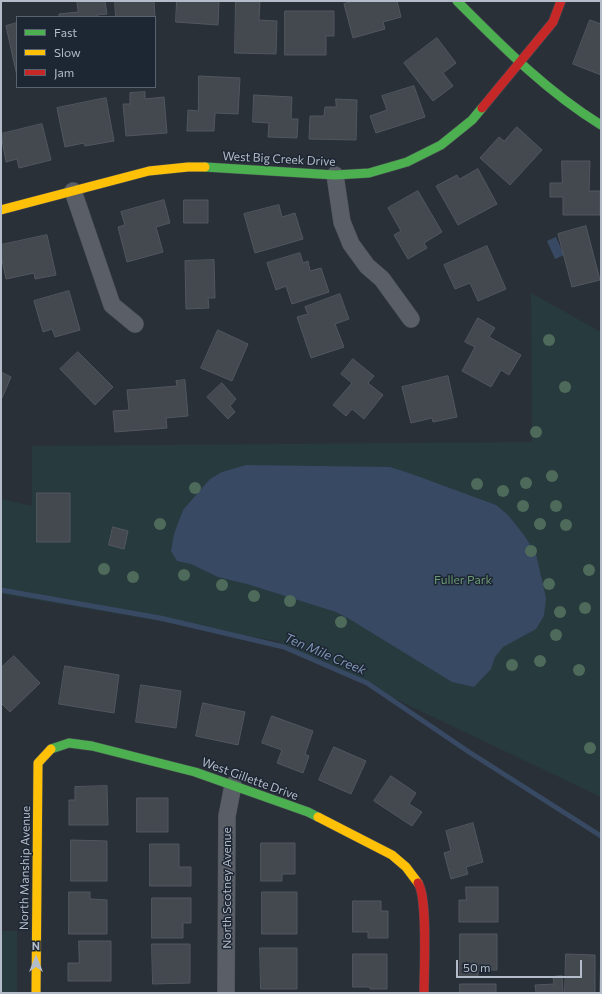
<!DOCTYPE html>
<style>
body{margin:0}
#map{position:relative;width:602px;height:994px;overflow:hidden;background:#2a3038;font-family:Commissioner,sans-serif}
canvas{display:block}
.frame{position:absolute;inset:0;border:2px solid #b4bcc9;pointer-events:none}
.legend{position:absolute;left:16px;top:16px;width:140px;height:72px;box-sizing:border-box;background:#1d2633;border:1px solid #59626f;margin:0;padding:5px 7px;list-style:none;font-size:12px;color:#b4bcc9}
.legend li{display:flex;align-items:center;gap:8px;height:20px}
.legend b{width:20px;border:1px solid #59626f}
.north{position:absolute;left:16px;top:938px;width:40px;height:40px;-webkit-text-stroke:3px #1d2633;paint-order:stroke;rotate:0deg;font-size:11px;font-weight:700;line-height:16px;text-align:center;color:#b4bcc9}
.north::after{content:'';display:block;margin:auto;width:14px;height:18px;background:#b4bcc9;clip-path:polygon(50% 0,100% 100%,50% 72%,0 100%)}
.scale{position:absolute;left:456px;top:960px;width:126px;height:18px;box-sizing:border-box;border:2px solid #b4bcc9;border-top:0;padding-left:5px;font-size:12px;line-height:14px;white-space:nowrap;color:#b4bcc9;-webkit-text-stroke:3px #1d2633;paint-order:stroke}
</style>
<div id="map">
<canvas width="602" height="994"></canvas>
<div class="frame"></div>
<ul class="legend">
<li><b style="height:5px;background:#4caf50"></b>Fast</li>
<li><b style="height:5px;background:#ffc107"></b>Slow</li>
<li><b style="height:5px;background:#c62828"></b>Jam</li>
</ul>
<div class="north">N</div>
<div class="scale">50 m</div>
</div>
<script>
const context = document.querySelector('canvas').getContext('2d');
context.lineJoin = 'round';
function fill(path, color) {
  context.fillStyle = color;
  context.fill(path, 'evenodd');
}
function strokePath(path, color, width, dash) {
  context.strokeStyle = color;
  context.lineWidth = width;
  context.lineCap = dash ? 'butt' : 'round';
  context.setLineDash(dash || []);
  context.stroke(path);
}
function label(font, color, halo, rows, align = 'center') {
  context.font = font + ' Commissioner,sans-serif';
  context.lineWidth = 3;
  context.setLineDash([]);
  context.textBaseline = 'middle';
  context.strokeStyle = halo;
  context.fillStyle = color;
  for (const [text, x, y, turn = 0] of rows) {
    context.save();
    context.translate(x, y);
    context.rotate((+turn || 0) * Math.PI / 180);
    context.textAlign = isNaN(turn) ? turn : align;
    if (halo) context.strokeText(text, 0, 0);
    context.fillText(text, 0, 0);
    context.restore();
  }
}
fill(new Path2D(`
 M531 293 601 332V797L410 706 277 641 1 594V499L32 506V446L532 442Z
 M1 931H17V993H1Z`), '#273a3e');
fill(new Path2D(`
 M556 237 564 255 555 259 547 241Z
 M246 465 390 467 409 473 496 505 508 515 524 535 536 554 546 598 544 616 536 629 503 647 495 657 491 669 474 687 452 682 351 620 336 612 247 584 218 577 191 564 177 561 171 551 174 534 183 510 210 479 222 472Z`), '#384963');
strokePath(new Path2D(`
 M1 590 160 618 284 647 367 683 469 752 601 836`), '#384963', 5);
const building = new Path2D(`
 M77 1H105L107 14 97 15V17H59V14L78 12Z
 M115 1H154L155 17H116Z
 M177 1H219L218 25 176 22Z
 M236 1H260L259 20 277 21 276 54 235 53Z
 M354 1H397L401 17 383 22 385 29 353 38 344 4Z
 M285 11H334V36H326V55H285Z
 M590 20 601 24V75L573 64Z
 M17 23V76L6 26Z
 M437 38 456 63 443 73 453 86 433 101 404 63Z
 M199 76 240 78 238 114 215 113 214 131H187L188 110 198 111Z
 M414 86 425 117 376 133 370 116 387 110 382 96Z
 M145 92V99L164 97 167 133 126 136 123 104H130V93Z
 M254 95 292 97 291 119H298L297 138 268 137 269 123 253 122Z
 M106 98 114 141 85 146 84 143 65 147 57 108Z
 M336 99 357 100 356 140 309 139 310 116H324L325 107H336Z
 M42 124 51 160 19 168 17 159 6 162 1 134Z
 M517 127 542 150 510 185 480 158 499 137 504 141Z
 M562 161H590L589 191H600V215H563V197H550V183H562Z
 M478 169 497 204 458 225 436 186 457 175 459 179Z
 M418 191 442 232 424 243 427 248 408 259 394 235 401 231 388 208Z
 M164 200 170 223 156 227 163 252 127 262 118 227 125 225 121 212Z
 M184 200H208V223H184Z
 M279 205 282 217 295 213 303 239 255 253 244 214Z
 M586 226 600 280 572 287 558 234Z
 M47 235 56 275 35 279 34 273 6 279 1 255V245Z
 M487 246 506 289 478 301 470 283 455 289 444 265Z
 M300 253 303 263 308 261 310 271 321 268 329 292 292 304 286 286 276 290 267 263Z
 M214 260 215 298H208L209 308 186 309 185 261Z
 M69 291 80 330 55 337 52 329 43 332 34 301Z
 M340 294 349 319 335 324 344 347 311 358 297 317 308 314 305 307Z
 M478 318 495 328 489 337 521 355 509 375 501 370 491 387 462 371 475 347 465 342Z
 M218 330 248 344 232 381 201 368Z
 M78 352 113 387 95 405 60 369Z
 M353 359 374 376 368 383 383 395 364 419 352 409 346 416 333 405 352 383 341 374Z
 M1 372 11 377 2 398 1 397Z
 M448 376 457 417 433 422 432 418 411 423 402 387Z
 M185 380 188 416 166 418 167 428 115 432 113 411 129 410 127 390 177 386 176 381Z
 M222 383 236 399 230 406 235 412 228 419 207 397Z
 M37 493H70V542H37Z
 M113 527 128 531 124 549 109 545Z
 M14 656 40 683 10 712 1 703V668Z
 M65 666 119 675 114 713 59 704Z
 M141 685 181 691 176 728 136 722Z
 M203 703 245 712 238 745 196 736Z
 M272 716 313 731 305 754 309 756 303 773 277 763 282 750 262 743Z
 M334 747 366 761 351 794 319 780Z
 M391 776 416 793 409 804 422 812 412 826 374 801Z
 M107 786 108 825H69V800H75V787Z
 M137 798H168V832H137Z
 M473 823 483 862 466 867 468 874 451 879 444 853 451 851 446 831Z
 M71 840 107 841V881H71Z
 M261 843H295V874H282V881H261Z
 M150 844H179V867H191V886H150Z
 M466 887H498V922H459V900H466Z
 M69 892H90V899L107 900V934H69Z
 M262 892H297V934H262Z
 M152 898H191V923H183V938H152Z
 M353 901H381V911H388V938H368V932H353Z
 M460 934H497V970H478V977H460Z
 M79 941H111V981H68V963H79Z
 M152 944H190V983L153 984Z
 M260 948H297V989H261Z
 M601 952V993H600Z
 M353 954H387V989H370V987H353Z
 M566 954 595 955V993H565Z
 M562 976 563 993H536L535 985 554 984 553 977Z
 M460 984H496V993H460Z`);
fill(building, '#444950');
strokePath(building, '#52575f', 1);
const street = new Path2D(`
 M335 175 342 222 351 244 367 266 382 279 411 319
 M73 191 112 305 135 324
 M226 993 227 816 233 785`);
const fast = new Path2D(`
 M457 1C502 46 546 91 601 125
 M205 167 335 175 369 173 407 162 441 145 472 120 482 108
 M51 749 69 743 92 746 195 772 308 812 318 817`);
const slow = new Path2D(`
 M1 210 149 171 188 167H205
 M318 817 392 855 406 867 418 883
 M36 993 38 763 51 749`);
const jam = new Path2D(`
 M482 108 553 22 561 1
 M418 883C428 897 424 972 424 993`);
strokePath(street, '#484c53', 18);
strokePath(fast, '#484c53', 10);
strokePath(slow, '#484c53', 10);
strokePath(jam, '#484c53', 10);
strokePath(street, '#5a5e66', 17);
strokePath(fast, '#4caf50', 9);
strokePath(slow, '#ffc107', 9);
strokePath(jam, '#c62828', 9);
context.fillStyle = '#4e6a5a';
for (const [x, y] of [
 [549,340],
 [565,387],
 [536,432],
 [552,476],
 [526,483],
 [477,484],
 [195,488],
 [503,491],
 [523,506],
 [556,506],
 [160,524],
 [540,524],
 [566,525],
 [531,551],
 [104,569],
 [589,570],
 [184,575],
 [133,577],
 [549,584],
 [222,585],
 [254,596],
 [290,601],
 [585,608],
 [560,612],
 [341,622],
 [556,635],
 [540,661],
 [512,665],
 [579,670],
 [590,748]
]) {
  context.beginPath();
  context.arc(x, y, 6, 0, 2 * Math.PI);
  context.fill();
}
label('12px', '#b4bcc9', '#1d2633', [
 ["West Big Creek Drive",279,159,3],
 ["West Gillette Drive",250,779,20],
 ["North Manship Avenue",25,868,-89],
 ["North Scotney Avenue",227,888,-90]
]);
label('12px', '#6b9a76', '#1d2633', [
 ["Fuller Park",463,580]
]);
label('italic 13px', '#7c92b1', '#1d2633', [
 ["Ten Mile Creek",325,654,23]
]);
</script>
